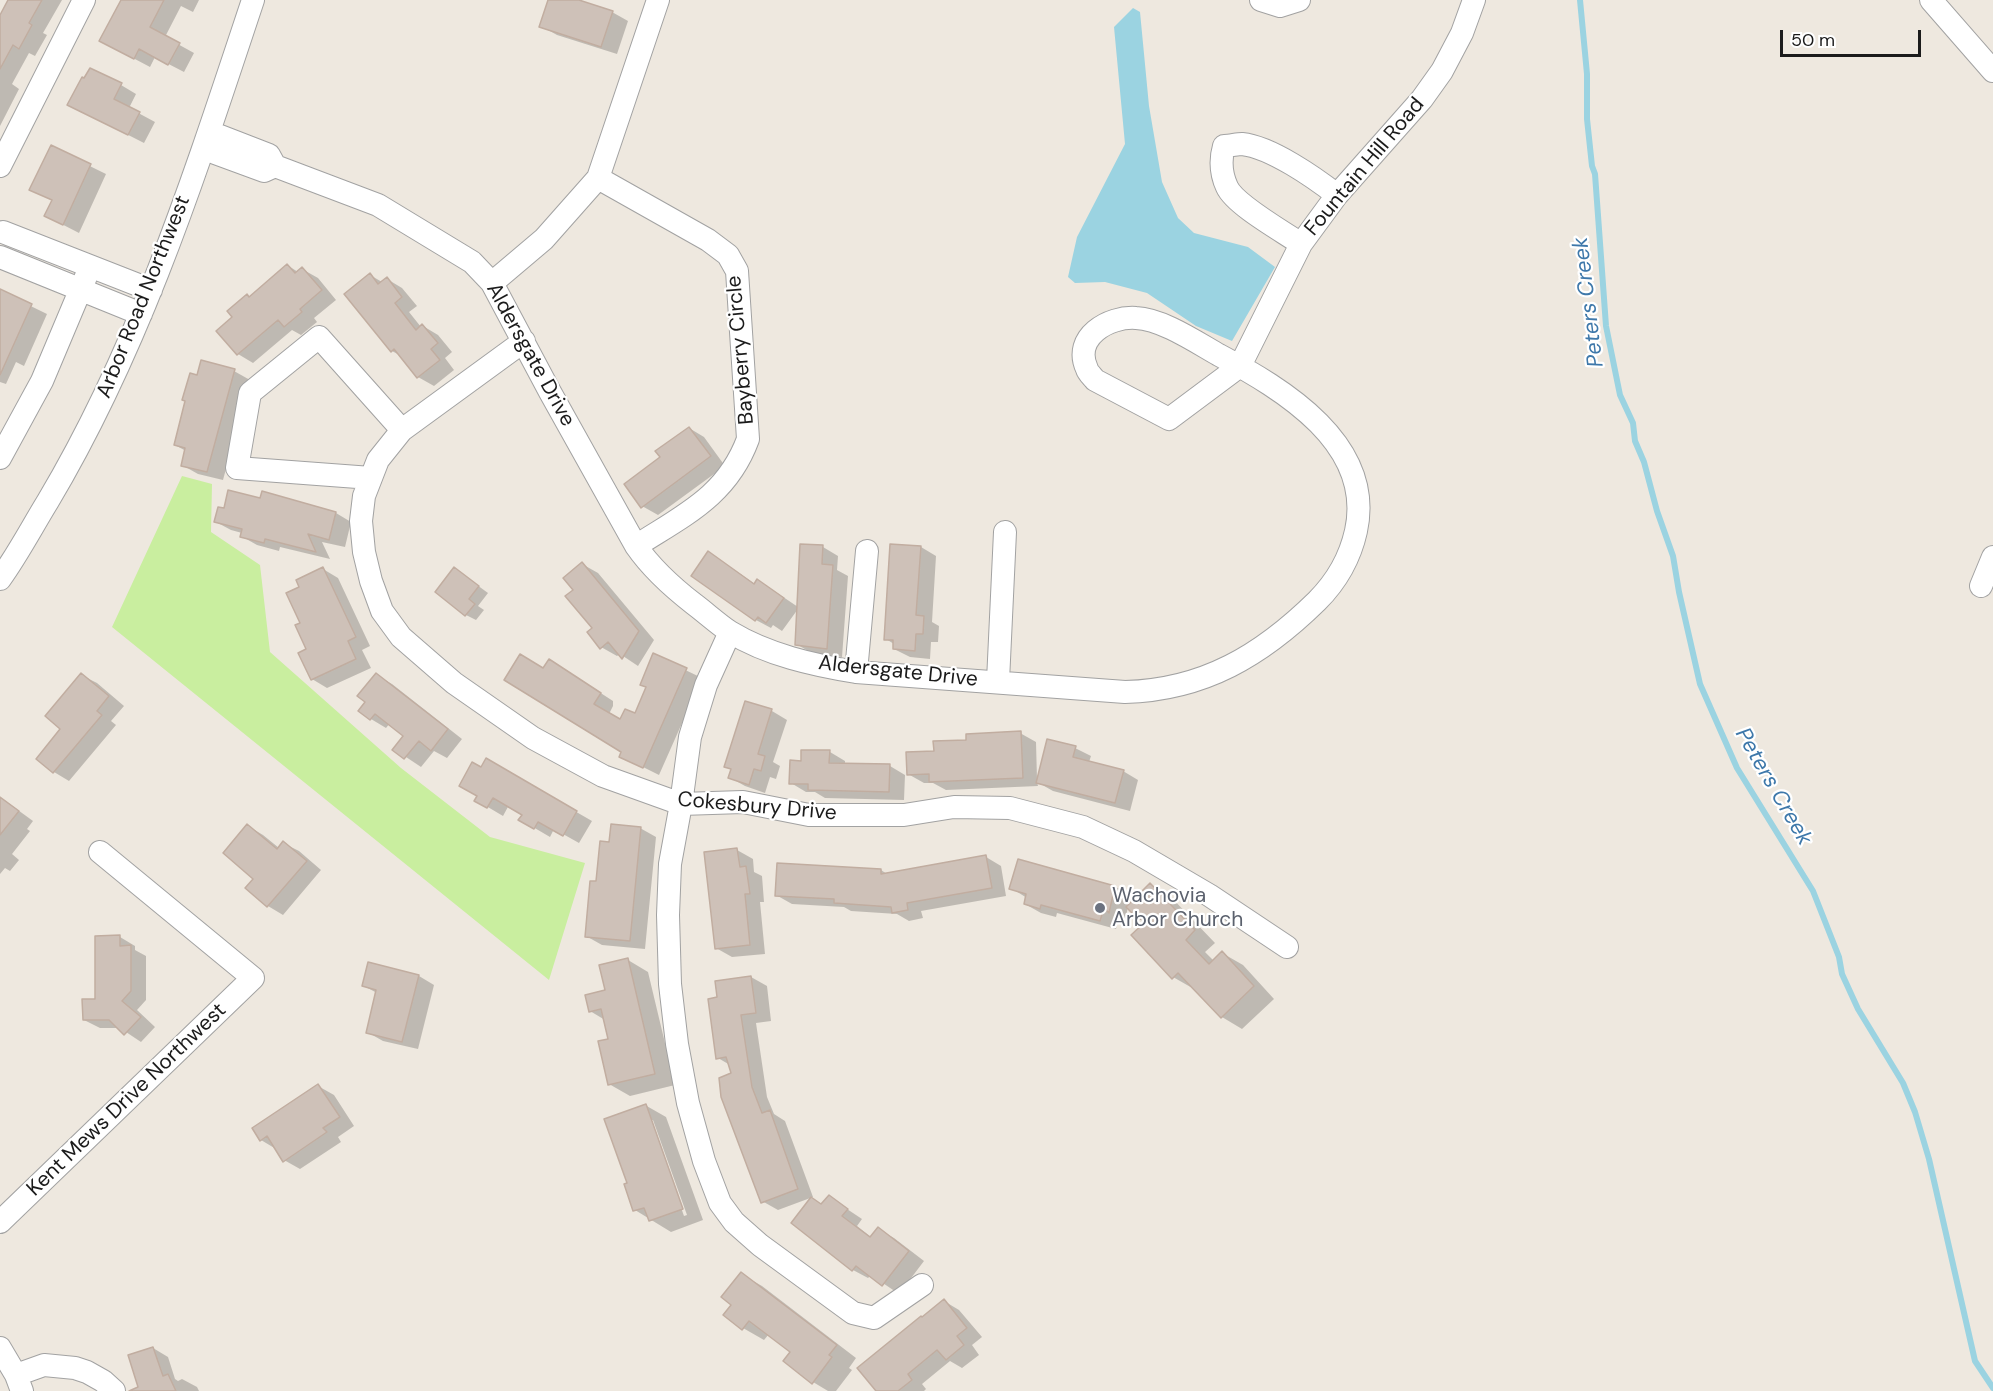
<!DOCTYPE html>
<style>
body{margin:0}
#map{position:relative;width:1993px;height:1391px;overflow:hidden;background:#eee8df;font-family:"DM Sans",sans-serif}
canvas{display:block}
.scale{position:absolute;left:1780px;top:30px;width:141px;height:27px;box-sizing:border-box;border:3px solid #1b1b1b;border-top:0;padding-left:8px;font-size:18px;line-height:21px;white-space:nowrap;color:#1b1b1b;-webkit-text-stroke:4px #fff;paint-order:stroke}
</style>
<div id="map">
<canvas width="1993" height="1391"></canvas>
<div class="scale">50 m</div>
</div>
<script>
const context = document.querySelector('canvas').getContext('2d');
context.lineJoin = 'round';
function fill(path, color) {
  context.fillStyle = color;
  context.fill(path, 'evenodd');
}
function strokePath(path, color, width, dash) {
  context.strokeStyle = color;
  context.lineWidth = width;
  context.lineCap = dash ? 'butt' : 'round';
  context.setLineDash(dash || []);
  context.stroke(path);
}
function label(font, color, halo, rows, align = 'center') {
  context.font = font + ' "DM Sans",sans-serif';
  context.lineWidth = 4.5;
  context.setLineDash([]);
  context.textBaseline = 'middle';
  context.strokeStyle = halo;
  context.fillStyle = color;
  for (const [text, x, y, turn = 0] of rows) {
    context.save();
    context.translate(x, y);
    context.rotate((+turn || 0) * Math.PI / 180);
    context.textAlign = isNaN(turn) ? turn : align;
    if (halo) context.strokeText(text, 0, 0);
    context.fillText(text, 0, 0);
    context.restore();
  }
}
fill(new Path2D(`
 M182 476 212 484 211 532 260 565 270 652 401 768 490 837 585 863 549 980 112 627Z`), '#c9ee9f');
fill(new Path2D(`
 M1133 8 1140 12 1149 106 1162 182 1178 218 1194 233 1248 247 1275 267 1232 341 1196 326 1147 293 1105 282 1075 283 1068 277 1077 237 1125 144 1114 27Z`), '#9bd3e1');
fill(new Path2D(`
 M9 0H62L43 33 47 35 35 56 29 53 12 84 19 89 0 126V18Z
 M123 0H199L193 12 181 6 165 37 194 53 184 72 155 57 150 67 116 49Z
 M550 0H574L612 12 628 21 617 54 557 35 541 26Z
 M121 85 136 94 129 108 155 122 144 143 85 113Z
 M51 147 106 174 79 233 46 216 53 201 31 189Z
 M287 265 298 272 302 269 318 278 336 300 314 318 317 322 301 335 292 330 253 363 238 354 234 317 250 298Z
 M370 275 382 282 387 279 402 288 417 306 409 312 421 327 423 326 438 335 452 352 445 358 454 370 434 386 418 377 403 357 392 351Z
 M2 292 47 314 24 366 16 362 6 384 0 382V295Z
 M234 371 250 380 223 480 198 474 182 465 186 451 175 445 198 377Z
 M689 428 704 437 725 466 658 515 642 506 662 458Z
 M261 500 336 513 351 522 345 547 322 542 330 559 280 547 279 551 257 545 241 536 242 533 231 530 216 522Z
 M802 545 823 547 838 556 837 570 848 576 842 657 812 653 796 644 798 609 782 631 773 625 771 628 756 620 723 562 755 584 758 580 798 607Z
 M921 547 936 556 932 622 939 626 938 642H931L930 659 910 657 894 649V644L886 639Z
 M582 564 598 573 654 640 638 666 620 654 617 656 601 647 594 628 575 590Z
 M323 569 338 578 370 646 362 650 371 668 327 688 312 679 308 650 302 624 301 587Z
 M455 569 488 593 478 606 484 610 476 620 466 615Z
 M654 655 702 678 659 775 621 756 623 751 544 670H565L613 701V706L609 714 621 721 635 715 648 688Z
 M81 675 97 683 124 706 111 721 116 725 69 781 54 772 38 759 63 729Z
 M376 675 392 684 462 739 447 758 434 751 421 767 394 749 405 735 390 723 386 728 371 719Z
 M746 703 772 711 787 720 773 762 780 766 776 779 770 777 765 793 745 786 729 777 732 770 726 766Z
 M1020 733 1036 742 1037 779 1075 748 1091 756 1089 762 1123 771 1138 780 1130 811 1053 791 1037 782 1038 786 946 790 933 783H924L908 774 935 752 968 741Z
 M830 752 845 761V765L890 766 905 775 904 800 825 798 815 792H806L791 783 802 762Z
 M486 760 592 821 579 843 554 829 550 837 521 820 524 814 509 805 503 816 476 800Z
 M0 797 33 821 27 829 30 831 12 854 19 860 10 871 5 868 0 874Z
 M248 826 263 835 279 848 283 843 299 851 321 870 283 915 268 906 255 879Z
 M640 828 656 837 645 949 602 945 586 936 598 883 611 843Z
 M737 850 753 859 754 872 762 876 764 902H760L765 954 732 957 716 948Z
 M986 857 1001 866 1006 896 921 911 923 918 909 921 897 914 851 911 844 907 792 904 776 895 881 870 887 874Z
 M1019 861 1116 887 1131 896 1129 905 1150 885 1171 897 1215 943 1205 952 1214 961 1222 953 1243 965 1274 999 1242 1029 1222 1017 1194 989 1173 977 1147 922 1138 917 1128 907 1125 920 1119 917 1116 929 1057 913 1056 917 1041 913 1025 904 1027 898 1011 888Z
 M120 937 135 946V950L146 956V1000L137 1010 155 1027 141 1042 120 1028H100L84 1020 97 1000Z
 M628 960 648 972 675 1085 630 1096 609 1084 610 1040 605 1020 590 1011Z
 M419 976 434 985 418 1049 383 1041 367 1032 377 993 364 986Z
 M751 977 767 986 771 1021 756 1023 767 1097 774 1114 785 1121 813 1197 778 1210 762 1201 730 1065 718 1058 719 999Z
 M318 1086 334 1095 354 1126 338 1137 341 1142 300 1169 284 1160 276 1149 261 1140Z
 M645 1105 666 1117 703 1220 671 1232 635 1210 629 1184ZM650 1120H653L687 1215 684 1216Z
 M829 1197 862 1219 857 1226 871 1237 878 1229 894 1238 924 1261 899 1294 871 1275 868 1278 853 1270 812 1199 823 1205Z
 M741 1274 762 1286 856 1358 849 1368 852 1370 836 1391H828L813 1382 792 1352 769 1334 764 1340 743 1328 733 1305Z
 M944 1301 959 1310 982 1337 972 1345 979 1355 962 1368 950 1361 922 1384 926 1389 924 1391H878Z
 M153 1348 168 1357 175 1379 178 1381 182 1379 197 1387 199 1391H136L140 1388Z`), '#0003');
strokePath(new Path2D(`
 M1580 0 1587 74V119L1592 166 1595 174 1606 326 1620 395 1633 423 1635 441 1644 462 1657 511 1673 556 1679 592 1700 684 1737 768 1813 891 1839 957 1842 974 1858 1009 1903 1083 1915 1112 1929 1159 1975 1361 1993 1388`), '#9bd3e1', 6);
const building = new Path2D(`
 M8 0H42L29 23 32 25 19 49 13 45 0 69V15Z
 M121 0H164L150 27 180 43 168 65 139 49 134 59 99 41Z
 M548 0H579L613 11 601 47 539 27Z
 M90 68 122 83 114 99 140 112 128 135 67 105 82 77 84 78Z
 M51 145 91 164 63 225 44 216 52 200 29 190Z
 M287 264 295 273 302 267 322 290 300 309 302 312 284 327 278 320 237 355 216 331 232 317 227 311 247 294 249 297Z
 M370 273 378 284 387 277 402 297 395 303 416 330 422 324 438 343 431 349 440 360 417 378 394 349 391 352 344 294Z
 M0 289 32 304 0 375Z
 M201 360 235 369 207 472 181 466 185 448 174 445 185 401 182 400 190 373 197 375Z
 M689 427 711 456 641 508 624 484 660 457 655 451Z
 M228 490 260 498 262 491 336 512 329 540 308 534 316 552 265 539 264 543 240 537 242 529 214 522 218 507 224 508Z
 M800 544 823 545 822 564 833 565 827 649 795 645Z
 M890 544 921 546 916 615 924 616 923 634H916L915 651 893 649V640H884Z
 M708 551 754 584 757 579 784 598 766 623 758 617 755 621 691 576Z
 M582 562 639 631 622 659 608 642 600 649 587 632 592 628 565 596 573 590 563 578Z
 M323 567 356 637 348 641 356 659 311 680 298 653 306 649 295 625 300 623 286 593 299 587 296 580Z
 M454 567 479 586 469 599 475 604 465 616 435 592Z
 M653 653 687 668 643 768 619 757 621 752 504 680 520 654 543 668 549 659 601 693 594 704 620 719 625 709 635 713 646 687 640 685Z
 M81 673 109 696 97 711 102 715 53 773 36 759 60 729 45 716Z
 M376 673 448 729 431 751 419 741 404 759 392 750 403 736 375 714 370 720 358 711 365 702 357 696Z
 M745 701 772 709 758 754 765 756 761 771 754 769 749 785 728 778 731 769 724 767Z
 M1021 731 1023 778 929 782V774L907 775 906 752 934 751 933 741 966 740V734Z
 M1047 739 1076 746 1073 757 1124 770 1115 803 1036 783Z
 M801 750H830L829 763 890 764 889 792 808 790V784H789L790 760 801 761Z
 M486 758 577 811 563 836 538 822 534 829 518 820 522 815 493 798 487 808 474 801 477 796 459 786 472 762 481 767Z
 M0 797 19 811 0 835Z
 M247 824 277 849 283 841 307 861 267 907 245 888 253 879 223 853Z
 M611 824 641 827 630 941 585 937 590 881H596L600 841 609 842Z
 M737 848 740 867 746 866 750 894H745L750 945 715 949 704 852Z
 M986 855 992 888 907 903 908 910 892 913 891 907 834 903V899L775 896 777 863 881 869V874Z
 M1018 859 1115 886 1109 913 1104 908 1100 921 1041 905 1040 909 1024 904 1026 894 1009 889Z
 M1150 883 1195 930 1186 940 1209 964 1222 951 1254 986 1221 1018 1178 973 1172 979 1131 935 1146 921 1137 918 1126 907Z
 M120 935V946L131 945V991L122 1001 141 1017 124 1035 109 1020H83L82 999H95V936Z
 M628 958 655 1074 608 1085 598 1041 608 1039 601 1009 589 1012 585 995 605 990 599 965Z
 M368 962 419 975 402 1042 366 1033 376 990 362 986Z
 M751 976 756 1013 741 1015 752 1087 762 1113 770 1110 798 1189 761 1203 721 1097 719 1078 731 1073 726 1057 716 1059 708 999 717 997 715 981Z
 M318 1084 340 1117 323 1128 327 1132 283 1162 267 1136 260 1141 252 1128Z
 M646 1104 683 1209 649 1221 644 1208 633 1211 624 1184 627 1183 604 1119Z
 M829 1195 848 1209 842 1216 870 1237 878 1227 909 1251 882 1286 856 1266 852 1271 791 1223 811 1197 821 1204Z
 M741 1272 837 1345 829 1355 832 1357 812 1384 783 1361 790 1352 749 1321 742 1330 723 1315 731 1305 721 1297Z
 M944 1299 967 1328 957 1336 964 1345 946 1360 937 1350 908 1374 912 1380 898 1391H876L857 1368 921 1316 922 1317Z
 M153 1347 163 1376 168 1374 176 1391H129L138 1387 128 1355Z`);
fill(building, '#cec1b8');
strokePath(building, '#c1ada0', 1.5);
const minor = new Path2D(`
 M1261 0 1280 6 1299 0
 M1931 0 1993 71
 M0 166 84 0
 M275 166 264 171 215 153 206 140 220 136 269 155 275 166 378 205 472 262 492 283 550 392 636 546C652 569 672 587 694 604 706 613 718 624 730 632 768 655 813 665 856 672L1125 692C1204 690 1262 655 1317 601 1337 581 1350 558 1356 531 1375 444 1283 389 1219 355 1196 342 1162 319 1136 318 1109 316 1072 337 1087 369 1088 373 1093 377 1095 380L1169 419 1240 366 1301 244 1337 195 1422 99 1442 71 1462 33 1474 0
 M598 178 708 240 728 255 737 271 748 439C727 496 684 515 636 546
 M3 232 151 290
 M1301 244C1284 232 1235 205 1227 187 1221 174 1220 160 1224 146 1230 146 1237 144 1242 144 1271 147 1315 178 1337 195
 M0 257 141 314
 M492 283 544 239 598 178 658 0
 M524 341 402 430 378 460 364 496 361 521 364 552 371 581 382 611 401 637 454 683 533 738 603 776 681 804 743 802 809 815H904L954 807 1010 808 1083 827 1134 851 1209 895 1287 947
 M0 458 42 381 90 267
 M371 478 237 468 250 393 319 337 402 430
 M0 579C18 554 32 527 48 501 141 345 196 171 253 0
 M1981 586 1993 557
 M730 632 706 685 690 737 681 804 670 864 668 915 670 984 677 1044 688 1103 704 1161 720 1203 734 1222 760 1245 853 1313 874 1318 922 1285
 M856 672 867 551
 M998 681 1005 532
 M0 1222 253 978 100 852
 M0 1348 16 1375 22 1391
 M16 1375 44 1365 75 1368 87 1372 103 1381 114 1391`);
strokePath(minor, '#a2a2a2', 24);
strokePath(minor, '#fff', 22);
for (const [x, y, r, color] of [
 [1100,908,6,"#6b7280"]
]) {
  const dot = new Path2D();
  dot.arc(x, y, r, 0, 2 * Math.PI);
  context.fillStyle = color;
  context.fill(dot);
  strokePath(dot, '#fff', 2);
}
label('21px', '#1b1b1b', '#fff', [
 ["Fountain Hill Road",1365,167,-50],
 ["Arbor Road Northwest",144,297,-68],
 ["Bayberry Circle",741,350,-95],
 ["Aldersgate Drive",530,355,61],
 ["Aldersgate Drive",898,672,6],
 ["Cokesbury Drive",757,807,5],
 ["Kent Mews Drive Northwest",127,1100,-44]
]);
label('21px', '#5b616d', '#fff', [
 ["Wachovia",1112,896],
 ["Arbor Church",1112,920]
], 'left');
label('italic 22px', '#3e78aa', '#fff', [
 ["Peters Creek",1589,302,-97],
 ["Peters Creek",1773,787,60]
]);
</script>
